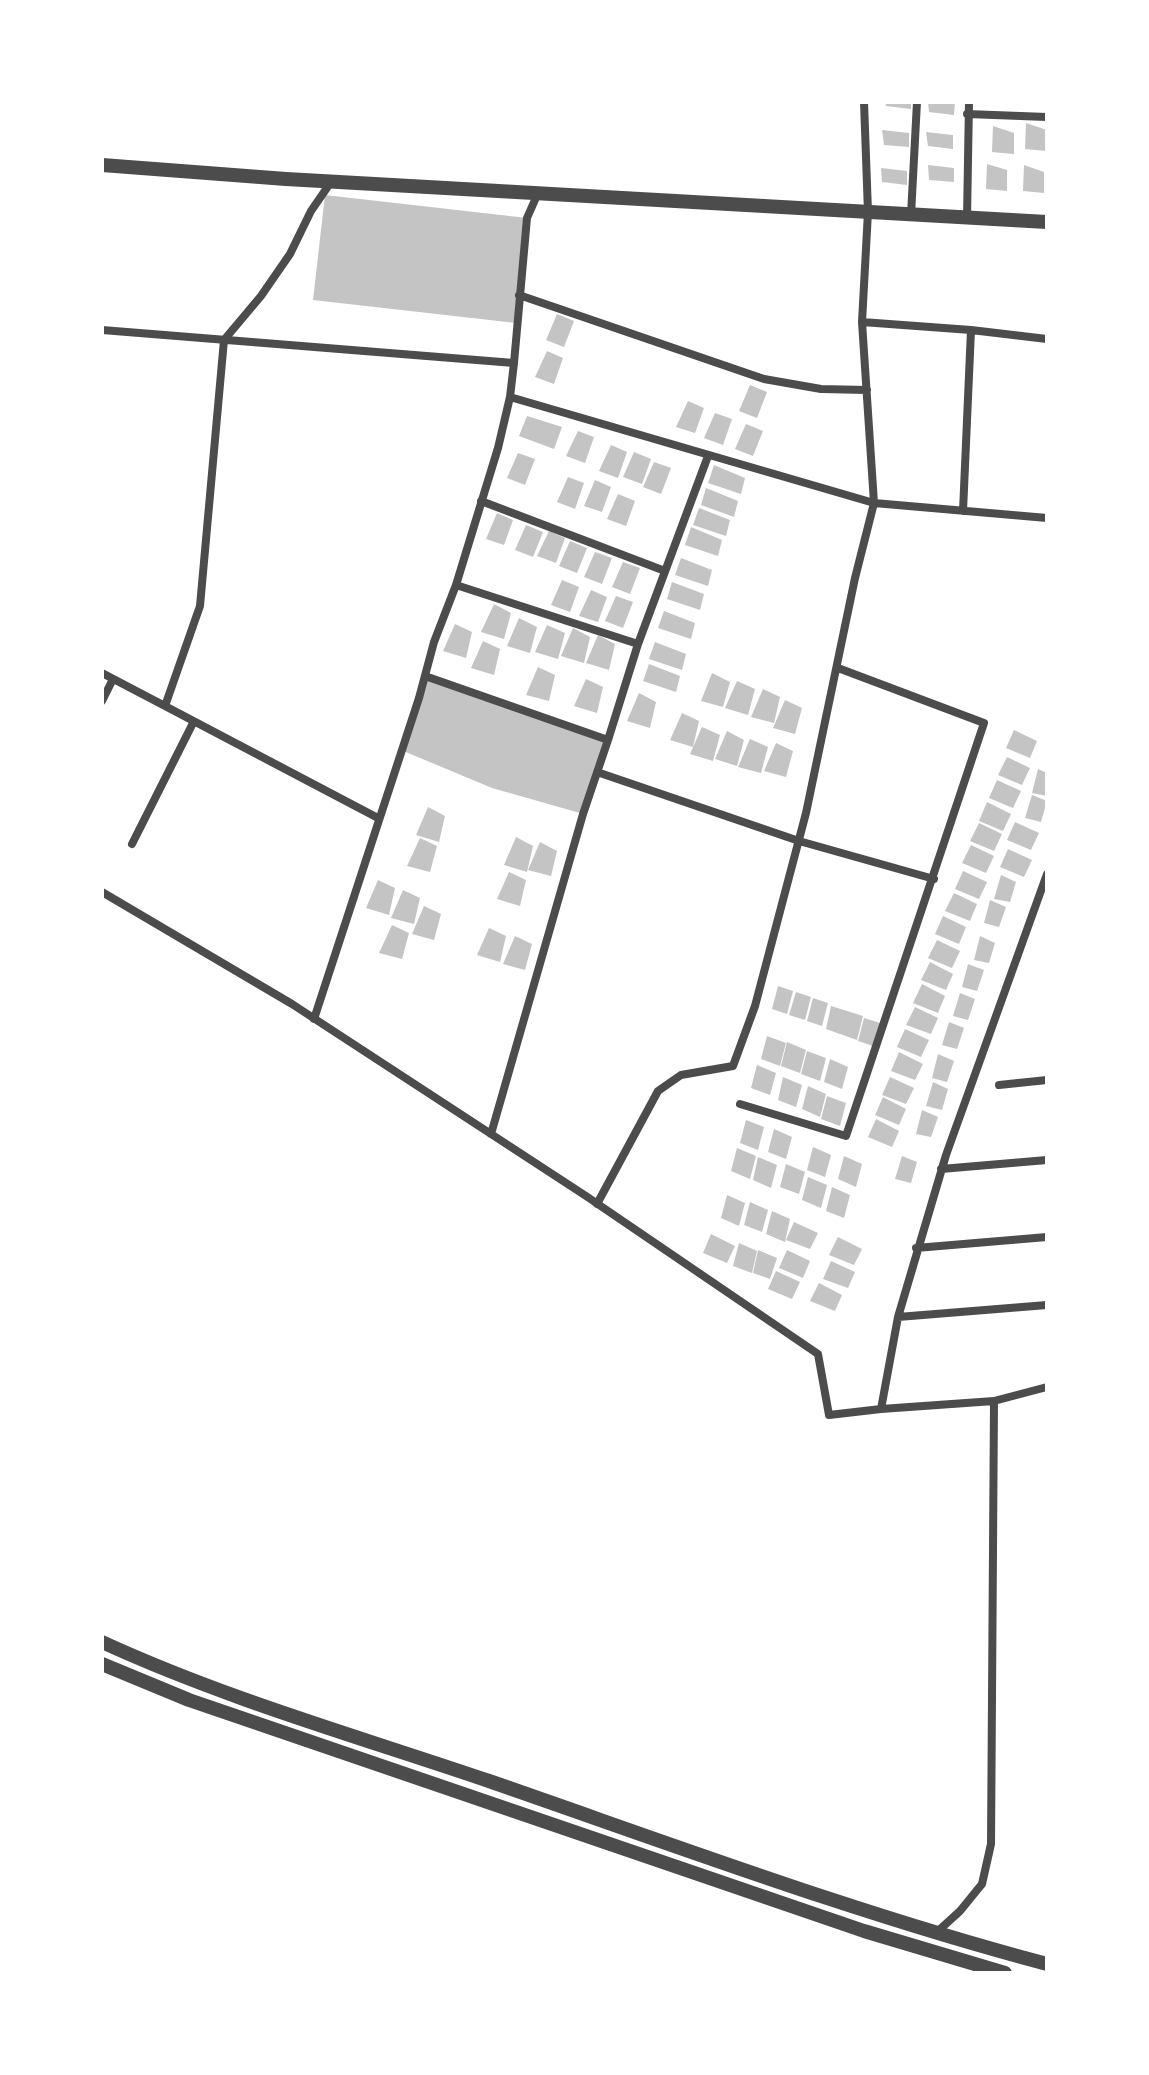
<!DOCTYPE html>
<style>
body{margin:0}
#map{position:relative;width:1149px;height:2075px;overflow:hidden;background:#fff;font-family:"Source Sans 3",sans-serif}
canvas{display:block}
.frame{position:absolute;inset:0;border:104px solid #fff;pointer-events:none}
</style>
<div id="map">
<canvas width="1149" height="2075"></canvas>
<div class="frame"></div>
</div>
<script>
const context = document.querySelector('canvas').getContext('2d');
context.lineJoin = 'round';
function fill(path, color) {
  context.fillStyle = color;
  context.fill(path, 'evenodd');
}
function strokePath(path, color, width, dash) {
  context.strokeStyle = color;
  context.lineWidth = width;
  context.lineCap = dash ? 'butt' : 'round';
  context.setLineDash(dash || []);
  context.stroke(path);
}
fill(new Path2D(`
 M885 102H911V109L886 106Z
 M928 102H955L954 115 929 112Z
 M1026 123 1047 130 1046 151 1025 149Z
 M993 126 1014 133V154L992 152Z
 M882 130 909 133V147L884 145Z
 M926 132 953 135V149L928 146Z
 M987 164 1007 170V191L986 189Z
 M928 165 954 168V182L929 180Z
 M1024 165 1044 172V193L1023 191Z
 M881 168 907 171V185L882 182Z
 M325 195 527 218 516 323 313 300Z
 M557 314 574 321 564 347 546 340Z
 M547 351 563 358 554 384 535 377Z
 M750 385 767 392 757 418 739 411Z
 M688 401 704 408 695 433 676 427Z
 M715 413 732 419 723 445 704 438Z
 M527 416 562 427 554 449 519 436Z
 M746 424 763 431 753 456 735 449Z
 M578 431 594 437 585 463 566 456Z
 M611 445 627 452 618 478 599 471Z
 M634 452 651 459 642 484 623 477Z
 M518 453 535 459 525 485 507 478Z
 M654 462 671 468 661 494 643 487Z
 M714 465 745 478 741 494 708 483Z
 M568 477 584 483 575 509 557 502Z
 M595 480 611 487 602 512 584 506Z
 M706 488 738 501 734 517 701 505Z
 M618 494 635 501 626 526 607 519Z
 M699 508 730 520 726 536 693 525Z
 M497 513 513 520 504 545 486 539Z
 M526 525 543 532 533 557 515 550Z
 M691 527 722 540 718 556 685 545Z
 M549 531 565 538 556 563 537 556Z
 M570 541 587 548 577 573 559 566Z
 M595 552 612 558 602 584 584 577Z
 M681 558 712 570 708 586 675 575Z
 M623 562 640 568 630 594 612 587Z
 M562 580 579 587 570 612 551 605Z
 M672 582 704 594 700 610 667 599Z
 M591 590 607 597 598 622 579 616Z
 M616 596 633 602 623 628 605 621Z
 M494 604 511 613 504 639 481 632Z
 M664 611 695 623 691 639 658 628Z
 M519 618 537 627 530 653 507 646Z
 M455 624 472 632 466 658 443 651Z
 M547 625 565 633 558 659 535 652Z
 M573 628 590 637 584 663 561 656Z
 M598 635 615 644 609 670 586 663Z
 M483 641 500 649 494 675 471 668Z
 M655 642 686 654 682 670 649 659Z
 M649 664 680 676 676 692 643 681Z
 M538 667 555 675 549 701 526 695Z
 M712 673 730 682 723 707 701 701Z
 M426 677 605 740 580 813 492 788 401 750Z
 M586 679 603 687 597 713 574 706Z
 M737 681 755 689 748 715 725 708Z
 M763 689 780 697 774 723 751 717Z
 M639 693 656 702 650 728 627 721Z
 M785 700 802 708 795 734 773 728Z
 M682 713 699 721 693 747 670 740Z
 M702 727 720 735 713 761 690 754Z
 M1014 730 1037 741 1030 758 1006 748Z
 M727 731 744 740 737 766 715 759Z
 M750 739 768 747 761 773 738 767Z
 M776 743 793 751 786 777 764 771Z
 M1007 757 1030 768 1022 785 998 775Z
 M1038 769 1047 773V796L1032 793Z
 M997 780 1021 791 1013 808 989 798Z
 M1032 795 1047 801 1041 822 1025 818Z
 M987 802 1011 814 1003 831 979 821Z
 M428 807 445 816 439 842 416 835Z
 M1015 822 1039 833 1031 850 1007 840Z
 M979 823 1002 834 994 851 970 841Z
 M516 837 533 846 527 872 504 865Z
 M420 838 437 846 430 872 407 866Z
 M540 842 557 851 551 876 528 870Z
 M971 845 994 856 986 873 962 863Z
 M1008 849 1032 860 1024 877 1000 867Z
 M963 871 987 882 979 899 955 889Z
 M509 872 526 880 520 906 497 899Z
 M1001 875 1016 882 1010 902 994 899Z
 M378 880 395 888 389 915 366 908Z
 M403 890 420 898 414 924 391 918Z
 M954 893 977 904 970 921 945 911Z
 M990 900 1006 907 999 927 984 923Z
 M424 906 441 914 434 940 412 934Z
 M943 916 966 927 959 944 935 934Z
 M392 925 409 933 402 959 379 953Z
 M489 928 506 936 500 962 477 955Z
 M515 936 532 944 525 970 503 964Z
 M980 936 995 943 989 963 974 960Z
 M937 940 960 951 952 968 928 958Z
 M930 962 953 974 946 990 921 980Z
 M968 964 984 970 977 991 962 987Z
 M922 984 945 996 938 1013 913 1003Z
 M778 986 793 991 787 1014 772 1009Z
 M796 992 811 997 805 1020 789 1015Z
 M960 993 975 999 968 1020 953 1016Z
 M813 998 828 1003 822 1026 807 1021Z
 M831 1006 863 1016 857 1040 826 1029Z
 M915 1007 938 1018 931 1034 906 1025Z
 M864 1018 880 1023 873 1046 858 1041Z
 M949 1022 964 1028 957 1049 942 1045Z
 M905 1029 929 1040 921 1057 897 1047Z
 M767 1036 786 1043 780 1066 761 1059Z
 M787 1042 806 1050 800 1073 781 1066Z
 M807 1051 826 1058 820 1081 801 1074Z
 M899 1052 923 1064 915 1080 891 1071Z
 M938 1054 954 1061 947 1082 932 1078Z
 M830 1059 848 1067 842 1089 824 1082Z
 M757 1065 776 1073 770 1095 751 1088Z
 M783 1077 802 1085 796 1107 778 1100Z
 M890 1077 914 1088 906 1104 882 1095Z
 M933 1082 948 1089 942 1110 926 1106Z
 M808 1086 826 1094 820 1117 802 1109Z
 M827 1096 846 1103 840 1126 821 1119Z
 M883 1097 906 1109 899 1125 875 1115Z
 M922 1110 938 1117 931 1137 916 1134Z
 M876 1119 899 1131 892 1147 868 1137Z
 M746 1120 764 1127 758 1150 740 1143Z
 M774 1129 792 1137 786 1159 768 1152Z
 M813 1147 831 1155 825 1177 807 1170Z
 M737 1148 756 1156 750 1179 731 1171Z
 M844 1156 862 1164 856 1187 838 1179Z
 M902 1156 917 1162 911 1183 895 1179Z
 M758 1157 777 1165 771 1188 753 1180Z
 M786 1164 805 1172 799 1194 780 1187Z
 M808 1177 827 1185 821 1208 802 1200Z
 M832 1187 850 1195 844 1218 826 1211Z
 M727 1195 745 1203 739 1226 721 1218Z
 M750 1202 768 1210 762 1232 744 1225Z
 M772 1211 790 1219 785 1242 766 1234Z
 M794 1222 818 1233 810 1249 786 1240Z
 M711 1234 735 1246 727 1263 703 1253Z
 M838 1237 862 1249 854 1265 829 1255Z
 M739 1243 757 1251 752 1273 733 1266Z
 M758 1250 777 1258 770 1279 753 1273Z
 M787 1250 810 1261 803 1278 779 1268Z
 M831 1261 855 1272 848 1288 823 1279Z
 M776 1271 800 1282 792 1299 768 1289Z
 M819 1283 842 1295 835 1311 810 1301Z`), '#c4c4c4');
strokePath(new Path2D(`
 M967 114 1047 117
 M911 215 917 102
 M967 218 969 102
 M519 295 764 379 821 389 867 390
 M862 322 971 330
 M102 330 514 363 527 218 538 193
 M510 397 874 503 1047 518
 M481 501 665 571
 M963 511 971 330 1047 339
 M456 585 638 644
 M102 673 165 706 200 606 224 340 261 296 290 254 311 211 331 182
 M425 676 608 740 638 644 708 456
 M102 701 113 679
 M165 706 378 818
 M597 772 799 841 934 879
 M132 844 193 723
 M102 892 292 1004 586 1196 818 1354 829 1415 881 1409 898 1317 1047 1305
 M314 1019 419 698 434 642 456 585 498 448 510 397 514 363
 M999 1085 1047 1080
 M740 1104 846 1136 984 723 838 668
 M491 1134 583 814 608 740
 M941 1169 1047 1160
 M597 1204 658 1091 681 1075 733 1066 755 1006 806 813 855 578 874 503 862 322 868 212 864 102
 M916 1248 1047 1237
 M898 1317 946 1155 1047 874
 M881 1409 994 1401 1047 1387
 M937 1932 960 1911 982 1884 991 1844 994 1401`), '#4c4c4c', 8);
strokePath(new Path2D(`
 M102 165 286 179 1047 222
 M102 1642C226 1699 360 1737 489 1781 674 1845 858 1914 1047 1964
 M102 1664 189 1700 683 1869 864 1931 1005 1973`), '#4c4c4c', 14);
</script>
